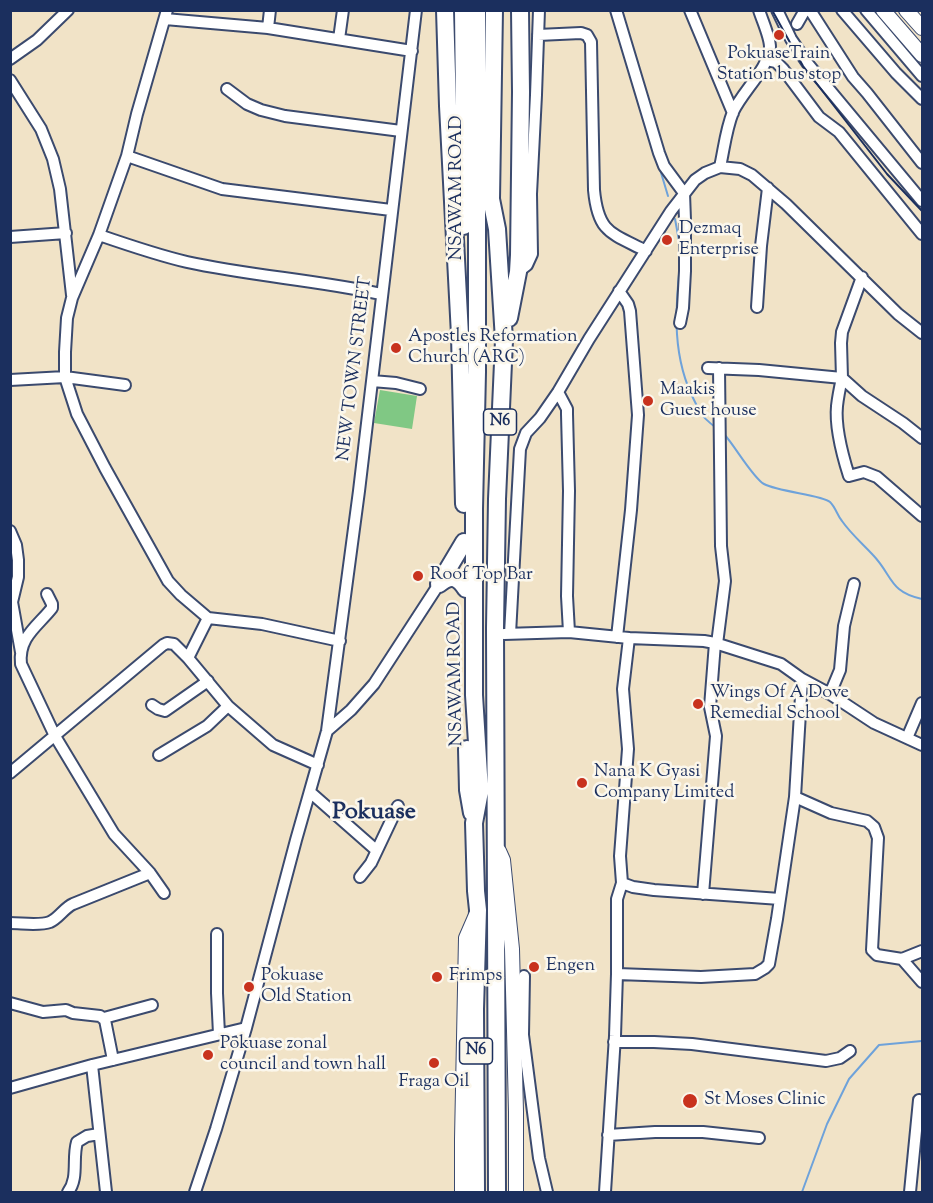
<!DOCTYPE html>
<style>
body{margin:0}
#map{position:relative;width:933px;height:1203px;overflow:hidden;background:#f1e3c7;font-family:"Sorts Mill Goudy",serif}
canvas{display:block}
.frame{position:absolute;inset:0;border:12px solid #1b2f5e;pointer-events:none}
</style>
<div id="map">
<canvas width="933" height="1203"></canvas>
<div class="frame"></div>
</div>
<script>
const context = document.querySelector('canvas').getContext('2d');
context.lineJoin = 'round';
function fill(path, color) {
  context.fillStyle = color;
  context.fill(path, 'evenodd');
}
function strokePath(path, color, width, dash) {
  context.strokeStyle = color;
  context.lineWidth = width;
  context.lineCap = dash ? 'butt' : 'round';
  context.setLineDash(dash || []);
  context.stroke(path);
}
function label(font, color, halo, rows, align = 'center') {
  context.font = font + ' "Sorts Mill Goudy",serif';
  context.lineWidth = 5;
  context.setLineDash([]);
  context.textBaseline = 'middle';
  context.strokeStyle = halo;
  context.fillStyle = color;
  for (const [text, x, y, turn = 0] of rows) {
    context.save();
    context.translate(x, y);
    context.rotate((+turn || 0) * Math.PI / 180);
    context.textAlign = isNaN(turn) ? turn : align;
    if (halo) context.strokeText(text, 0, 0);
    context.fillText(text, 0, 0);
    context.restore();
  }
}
fill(new Path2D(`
 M380 390 417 396 412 429 374 423Z`), '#80c884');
strokePath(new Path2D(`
 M659 166 668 196
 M675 219 680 246
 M680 264C675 311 672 358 695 402 697 406 699 410 701 414 705 419 710 423 715 427
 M724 434C735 446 753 478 764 484 779 492 822 495 830 502 836 508 837 515 842 521 851 534 863 544 873 555 893 576 889 592 922 599
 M802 1192 827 1124 849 1079 879 1045 922 1041`), '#6ea2da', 2);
const minor = new Path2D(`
 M167 10 137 114 127 156 99 235 72 298 67 318 65 352V377L77 414 105 468 168 581 181 595 208 618 262 624 340 641
 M616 10 659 153 664 166 684 193 685 220V271L683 308 680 323
 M690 10 733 113
 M777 10 791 39 808 64 922 201
 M810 10 853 77 867 93 922 163
 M842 10 896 73 922 99
 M866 10 922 76
 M165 19 268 28 412 51
 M797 24 805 10
 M268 28 270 10
 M538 35 581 33 587 35 591 42 594 190C598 233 611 233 646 251
 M339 39 343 10
 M10 59 37 40 68 10
 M767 60 776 62 783 69 819 117 839 132 922 234
 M10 80 41 129 53 159 60 189 72 295
 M227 89 247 104 261 110 285 116 401 131
 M127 156 222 189 391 210
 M720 167C724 149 726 129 733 112 742 92 769 68 770 47 770 37 762 20 759 10
 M99 235C128 245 157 255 187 262 251 276 317 280 381 294
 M10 237 66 233
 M518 272 527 265 532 254 531 194 536 95 539 10
 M862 277 842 332 841 343 842 378 862 396 903 423 922 438
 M757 307 761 246 768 188
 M708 368 759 370 842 378C840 387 838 397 837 406 835 426 843 457 849 476L864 472 877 477 922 516
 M10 380 65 377 125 385
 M372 381 396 383 420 389
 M558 392 567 409V414L569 491 567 596 569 632
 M10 531 16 545 18 560V577L12 602 21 652
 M47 594 52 604V608C38 626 18 637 21 664L55 736 114 834 150 873 164 893
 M504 634 569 632 629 638 704 641 715 643 781 664 802 679 830 694 874 723 922 745
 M510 634 520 449 526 433 540 418 558 392 589 339 671 211 695 180 705 173 720 167 740 169 752 175 786 204 898 314 922 333
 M617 637 631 510 638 415 630 311 628 304 619 291
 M717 644 725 581 721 546 719 368
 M188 658 208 618
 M830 694 840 670 844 626 854 584
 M152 705 158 709 165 711 208 681
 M327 731 351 710 374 684 439 584
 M907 738 922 703
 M159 755 207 726 228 706
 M10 773 163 645 167 643 174 644 188 658 228 706 273 745 318 765
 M310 792 376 850
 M795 797 831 813 867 821 874 827 878 838 872 950 877 955 902 959 922 951
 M360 877 371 863 398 806
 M622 883 633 887 654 890 780 899
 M703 894 716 736 710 707 715 643
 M10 923C22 923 39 926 50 922 59 918 64 908 73 904L150 873
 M217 934V993L219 1034
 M902 959 922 982
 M617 974 701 977 755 974 765 968 769 964 777 919 795 797 802 679
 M524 976 523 1035 539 1158 547 1192
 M10 1003 43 1012 66 1010 73 1013 100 1016 105 1020 113 1060
 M104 1018 152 1005
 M614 1042H654L692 1044 826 1061 840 1058 850 1051
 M92 1065 106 1192
 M10 1088 92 1065 246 1028
 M608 1135 655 1132H703L759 1138
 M68 1192C79 1178 72 1159 77 1142L87 1136 99 1134
 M195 1192 216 1129 246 1028 296 840 327 731 359 491 416 10
 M605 1192 615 1036 617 974V899L622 883 620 856 628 749 623 689 629 638
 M910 1192 919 1100`);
const major = new Path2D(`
 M883 10 922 55
 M906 10 922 28
 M499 851 503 860 512 949 516 1112V1192
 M462 1192V1139L466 938 476 915`);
const highway = new Path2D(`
 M445 10 448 106 460 335 464 504
 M463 10 465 196 464 226
 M494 10 491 199 497 229 504 340 497 499 495 628 497 1192
 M509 318 518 272 519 255 521 92 520 10
 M439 584 464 542
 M439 584C451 575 457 576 466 589
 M467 749 468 790 472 813
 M476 1192 475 1009 478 910 476 891 474 823 480 791 474 695V509L477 372V10`);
strokePath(minor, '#3b4a6e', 14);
strokePath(major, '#3b4a6e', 16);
strokePath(highway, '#3b4a6e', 20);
strokePath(minor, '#fff', 10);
strokePath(major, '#fff', 14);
strokePath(highway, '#fff', 16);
strokePath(new Path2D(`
 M772 10 803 66 887 174 922 211`), '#1b2f5e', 2);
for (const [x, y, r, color] of [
 [779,35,6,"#c8321e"],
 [667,240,6,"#c8321e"],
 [396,348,6,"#c8321e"],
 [648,401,6,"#c8321e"],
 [418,576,6,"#c8321e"],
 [698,704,6,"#c8321e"],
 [582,783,6,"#c8321e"],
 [534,967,6,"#c8321e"],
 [437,977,6,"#c8321e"],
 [249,987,6,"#c8321e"],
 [208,1055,6,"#c8321e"],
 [434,1063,6,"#c8321e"],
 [690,1101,8,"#c8321e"]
]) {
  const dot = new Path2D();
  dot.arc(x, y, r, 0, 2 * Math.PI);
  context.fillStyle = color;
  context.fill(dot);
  strokePath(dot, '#fbf7ec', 2);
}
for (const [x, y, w] of [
 [500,422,33],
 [476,1051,33]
]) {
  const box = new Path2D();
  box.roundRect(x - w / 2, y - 13, w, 26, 4.5);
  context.fillStyle = '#fbf7ec';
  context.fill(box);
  strokePath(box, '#1b2f5e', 1.5);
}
label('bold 16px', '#1b2f5e', null, [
 ["N6",500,422],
 ["N6",476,1051]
]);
label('18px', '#1b2f5e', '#fbf7ec', [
 ["PokuaseTrain",779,55,"center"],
 ["Station bus stop",779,76,"center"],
 ["Dezmaq",679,230],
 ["Enterprise",679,251],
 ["Apostles Reformation",408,338],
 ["Church (ARC)",408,359],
 ["Maakis",660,391],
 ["Guest house",660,412],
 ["Roof Top Bar",430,576],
 ["Wings Of A Dove",710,694],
 ["Remedial School",710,715],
 ["Nana K Gyasi",594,773],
 ["Company Limited",594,794],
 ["Engen",546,967],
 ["Pokuase",261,977],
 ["Old Station",261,998],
 ["Frimps",449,977],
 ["Pokuase zonal",220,1045],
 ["council and town hall",220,1066],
 ["Fraga Oil",434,1083,"center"],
 ["St Moses Clinic",704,1101]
], 'left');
label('18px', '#1b2f5e', '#fbf7ec', [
 ["NSAWAM ROAD",458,188,-90],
 ["NEW TOWN STREET",356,369,-83],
 ["NSAWAM ROAD",457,674,-91]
]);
label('bold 24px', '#1b2f5e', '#fbf7ec', [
 ["Pokuase",374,814]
]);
</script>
